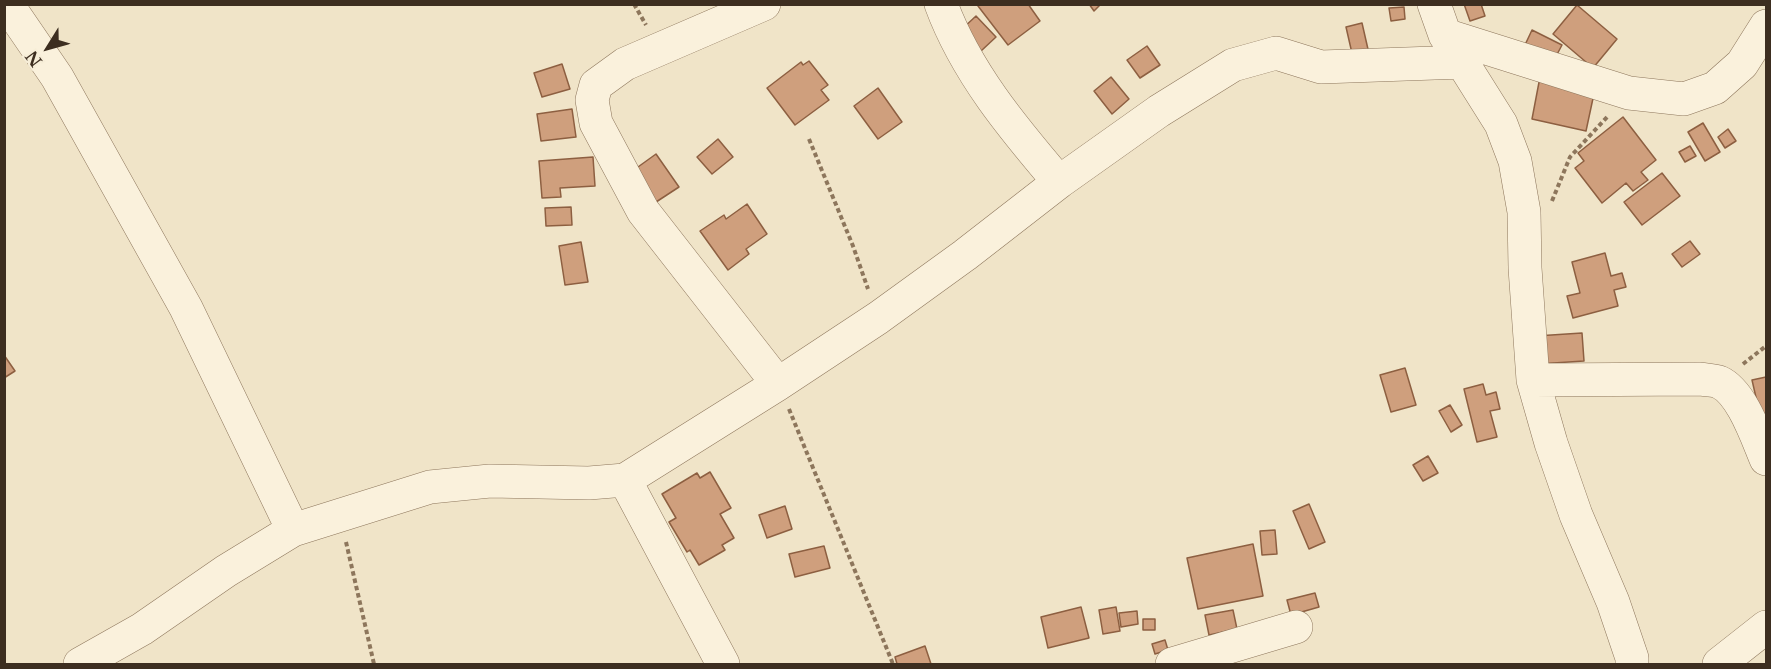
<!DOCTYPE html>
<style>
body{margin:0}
#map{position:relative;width:1771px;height:669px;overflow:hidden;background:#f0e4c8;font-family:"Libre Baskerville",serif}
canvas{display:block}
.frame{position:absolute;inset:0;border:6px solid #3d2e20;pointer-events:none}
.north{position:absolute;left:18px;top:18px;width:60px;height:60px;-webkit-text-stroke:4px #f7eed8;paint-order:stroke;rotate:233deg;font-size:16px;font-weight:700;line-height:24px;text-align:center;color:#3d2e20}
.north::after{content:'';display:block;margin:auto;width:21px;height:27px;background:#3d2e20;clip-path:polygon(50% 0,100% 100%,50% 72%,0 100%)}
</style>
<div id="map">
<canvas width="1771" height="669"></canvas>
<div class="frame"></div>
<div class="north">N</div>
</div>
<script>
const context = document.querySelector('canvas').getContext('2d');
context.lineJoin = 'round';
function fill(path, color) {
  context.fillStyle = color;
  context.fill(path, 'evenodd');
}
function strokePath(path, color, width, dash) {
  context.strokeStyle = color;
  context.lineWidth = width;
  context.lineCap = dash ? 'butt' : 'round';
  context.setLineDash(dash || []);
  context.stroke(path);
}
const building = new Path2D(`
 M979 4H1028L1040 21 1008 45 978 6Z
 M1089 4H1101L1094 11Z
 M1464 4H1481L1485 16 1470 21Z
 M1577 5 1617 39 1593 68 1553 34Z
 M1404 7 1405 19 1391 21 1389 8Z
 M976 16 996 37 981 51 962 29Z
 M1362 23 1370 58 1354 62 1346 27Z
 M1532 30 1562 45 1553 62 1524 47Z
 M1147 46 1160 65 1140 78 1127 60Z
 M809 61 828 85 821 90 829 100 795 125 767 88 801 62 803 65Z
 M562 64 570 89 542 97 534 73Z
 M1111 77 1129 99 1112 114 1094 91Z
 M1540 77 1595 89 1586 131 1532 119Z
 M878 88 902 122 878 139 854 106Z
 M572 109 576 137 541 141 537 114Z
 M1623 117 1656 160 1641 172 1648 180 1633 191 1626 183 1602 203 1575 168 1584 161 1578 153Z
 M1703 123 1720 152 1705 161 1688 132Z
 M1728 129 1736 141 1725 148 1718 137Z
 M718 139 733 157 712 174 697 157Z
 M1690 146 1696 156 1685 162 1679 152Z
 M656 154 679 187 653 204 631 172Z
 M593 157 595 186 560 188 561 197 542 198 539 161Z
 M1662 173 1680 196 1642 225 1624 202Z
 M747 204 767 234 746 249 749 254 728 270 700 231 724 215 726 219Z
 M571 207 572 225 546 226 545 208Z
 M1690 241 1700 254 1682 267 1672 254Z
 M581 242 588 282 565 285 559 246Z
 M1605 253 1611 276 1622 273 1626 287 1614 290 1618 306 1573 318 1567 296 1580 293 1572 262Z
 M1582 333 1584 361 1538 364 1536 336Z
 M4 355 15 371 4 378Z
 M1405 368 1416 405 1391 412 1380 375Z
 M1766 377V427L1763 428 1752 380Z
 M1483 384 1486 395 1496 392 1500 409 1490 411 1497 437 1477 442 1464 389Z
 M1450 405 1462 425 1451 432 1439 411Z
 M1428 456 1438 473 1423 481 1413 465Z
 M710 472 731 508 720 514 734 538 722 545 725 550 699 565 690 550 687 552 669 522 676 518 662 494 697 473 700 478Z
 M1309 504 1325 542 1309 549 1293 511Z
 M785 506 792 529 767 538 759 515Z
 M1275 530 1277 554 1262 555 1260 531Z
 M1253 544 1263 596 1198 609 1187 558Z
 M824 546 830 568 795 577 789 554Z
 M1315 593 1319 607 1291 615 1287 600Z
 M1081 607 1089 638 1048 648 1041 617Z
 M1116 607 1120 631 1103 634 1099 610Z
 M1233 610 1237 629 1209 635 1205 615Z
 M1137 611 1138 624 1121 627 1119 613Z
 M1143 619H1155V630H1143Z
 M1165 640 1168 650 1155 654 1152 644Z
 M925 646 931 664H897L895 657Z`);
fill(building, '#cf9f7d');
strokePath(building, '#8d5f41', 1.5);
const minor = new Path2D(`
 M7 4 57 77 186 308 293 530
 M764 4 625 64 596 85 592 100 596 123 643 211 778 384
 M941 4C966 72 1013 128 1059 182
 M1434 4 1445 35 1501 124 1515 161 1524 212 1525 268 1533 380 1551 443 1576 515 1613 602 1632 658V664
 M1445 35 1629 93 1684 99 1715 88 1742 64 1766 26
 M1533 380 1700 379C1706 380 1714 380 1719 382 1742 392 1757 438 1766 459
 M625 480 723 664
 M80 664 142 629 226 571 293 530 430 487 490 481 589 483 625 480 778 384 878 318 965 255 1059 182 1159 111 1233 65 1276 53 1321 67 1463 62
 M1172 664 1296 627
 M1719 664 1766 627`);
strokePath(minor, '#8d765c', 34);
strokePath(new Path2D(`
 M634 4 646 25
 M809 139 853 246 868 289
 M1552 201 1570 157 1608 116
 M1743 364 1766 346
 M789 409 893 664
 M346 542 374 664`), '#8d765c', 4, [4.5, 3]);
strokePath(minor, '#faf1dc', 33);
</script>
